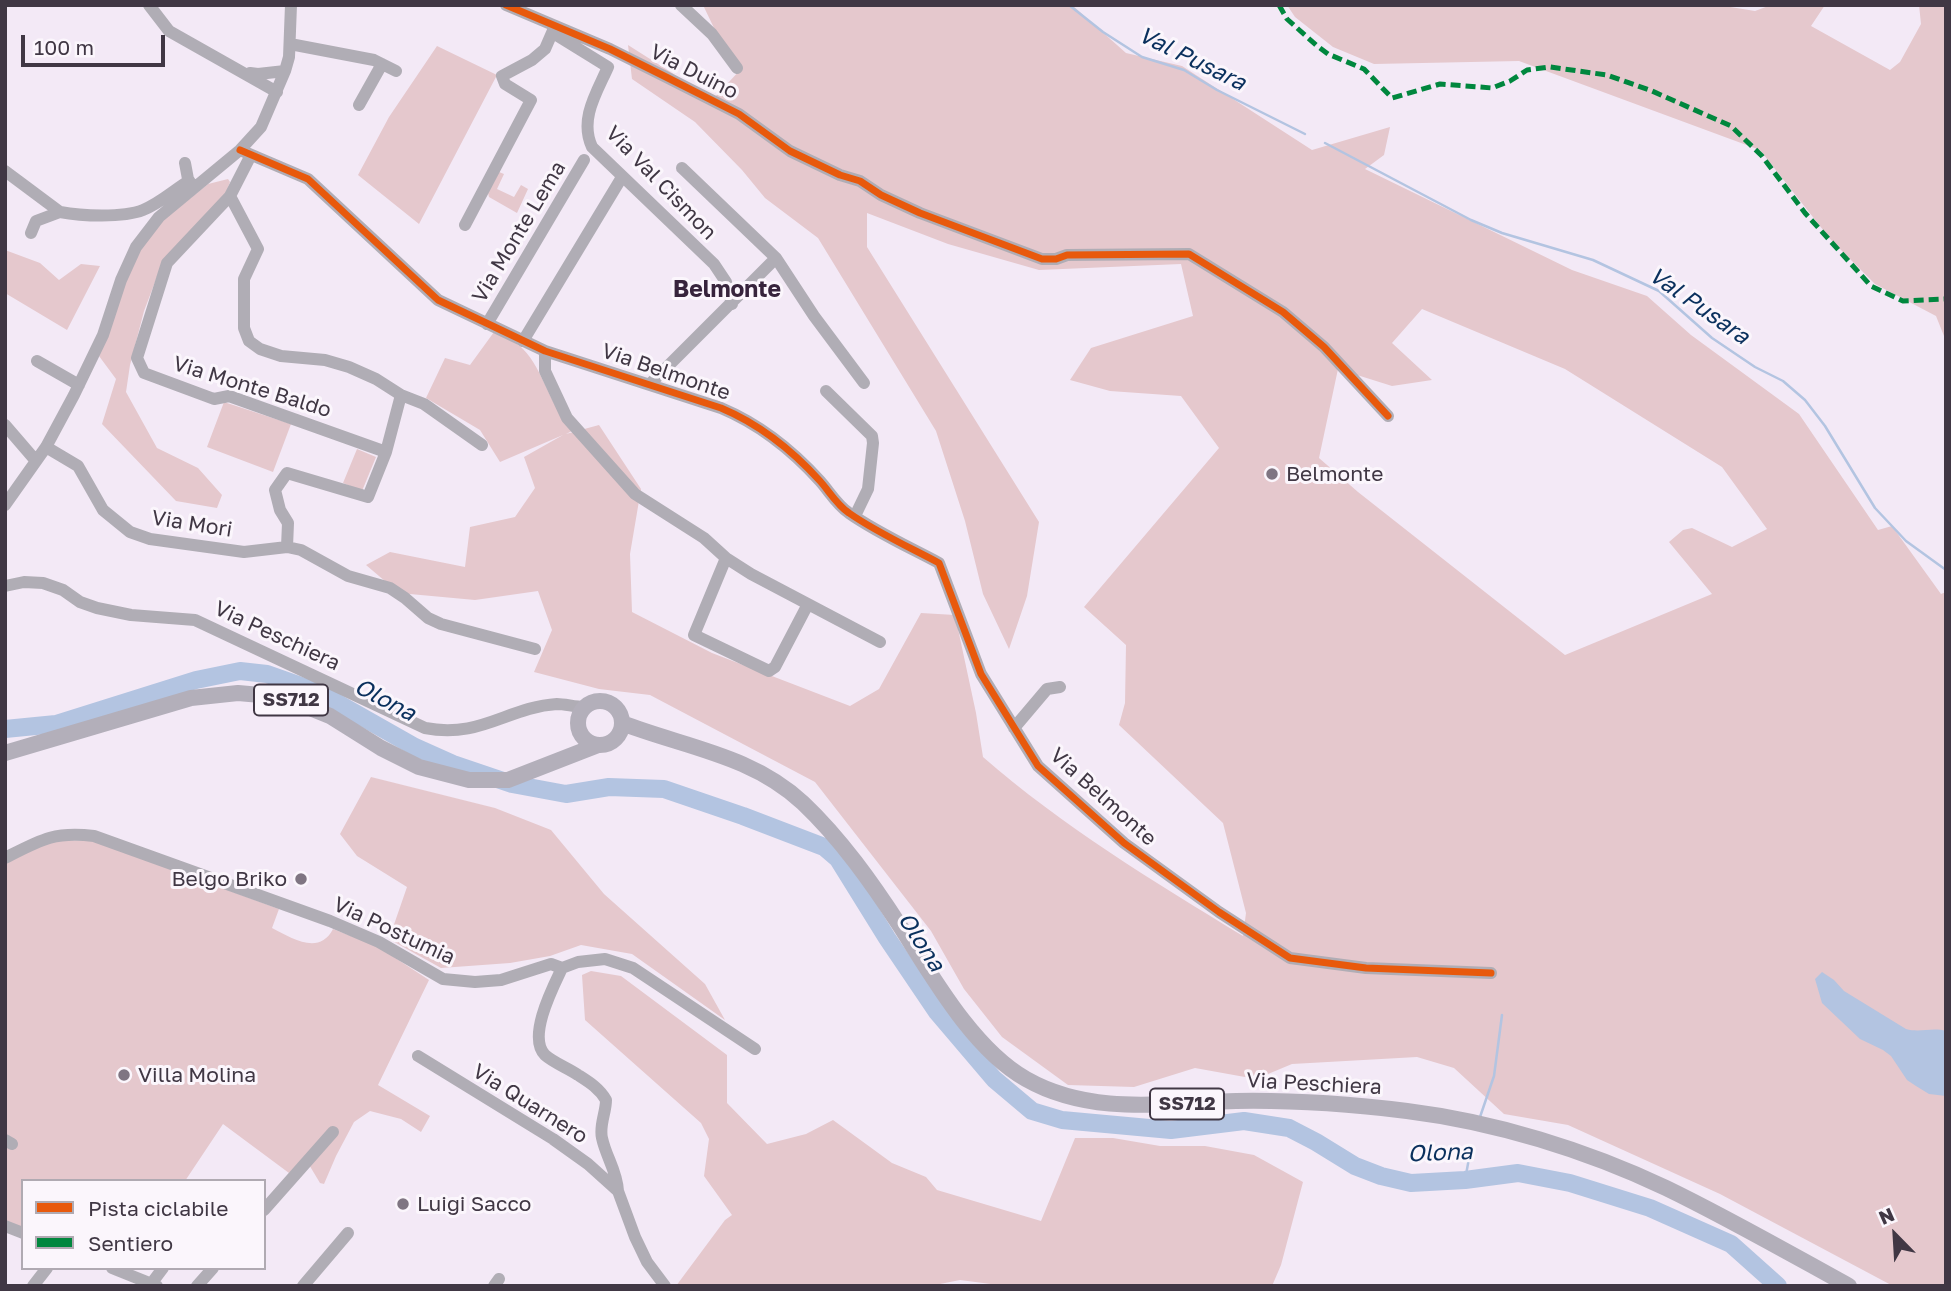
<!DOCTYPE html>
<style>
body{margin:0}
#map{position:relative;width:1951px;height:1291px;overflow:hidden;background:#f3e9f6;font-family:"Golos Text",sans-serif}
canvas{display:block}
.frame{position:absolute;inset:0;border:7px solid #403744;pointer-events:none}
.legend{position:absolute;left:21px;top:1179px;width:245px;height:91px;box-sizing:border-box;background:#fbf6fc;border:2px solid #b0aab2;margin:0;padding:9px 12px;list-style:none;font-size:21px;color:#403744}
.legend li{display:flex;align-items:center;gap:14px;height:35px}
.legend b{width:35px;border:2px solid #b0aab2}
.north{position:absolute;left:1860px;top:1200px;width:70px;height:70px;-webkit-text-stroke:5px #fbf6fc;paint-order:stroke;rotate:336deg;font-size:19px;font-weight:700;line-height:28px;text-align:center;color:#403744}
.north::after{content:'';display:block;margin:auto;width:24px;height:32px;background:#403744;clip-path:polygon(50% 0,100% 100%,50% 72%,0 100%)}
.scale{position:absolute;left:21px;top:35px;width:144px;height:32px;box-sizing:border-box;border:4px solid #403744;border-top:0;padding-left:9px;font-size:21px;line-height:24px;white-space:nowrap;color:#403744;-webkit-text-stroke:5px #fbf6fc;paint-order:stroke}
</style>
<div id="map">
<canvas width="1951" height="1291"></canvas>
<div class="frame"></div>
<ul class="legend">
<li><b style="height:9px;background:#e8590c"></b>Pista ciclabile</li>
<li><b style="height:9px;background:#00873e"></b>Sentiero</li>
</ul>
<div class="north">N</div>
<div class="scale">100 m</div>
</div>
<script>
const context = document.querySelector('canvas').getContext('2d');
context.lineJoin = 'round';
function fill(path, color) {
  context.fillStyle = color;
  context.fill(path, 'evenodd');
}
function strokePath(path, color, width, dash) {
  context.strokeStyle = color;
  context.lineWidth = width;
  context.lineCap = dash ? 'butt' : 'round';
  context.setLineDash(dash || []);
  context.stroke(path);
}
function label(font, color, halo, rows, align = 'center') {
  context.font = font + ' "Golos Text",sans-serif';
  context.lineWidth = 6;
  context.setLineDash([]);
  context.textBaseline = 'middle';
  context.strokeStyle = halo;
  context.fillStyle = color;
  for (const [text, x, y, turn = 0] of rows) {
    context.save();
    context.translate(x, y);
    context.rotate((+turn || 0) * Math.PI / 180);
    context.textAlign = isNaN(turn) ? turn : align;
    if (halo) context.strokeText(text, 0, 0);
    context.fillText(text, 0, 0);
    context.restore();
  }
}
fill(new Path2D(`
 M703 5H1072L1126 53 1182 66 1312 150 1390 127 1384 155 1365 169 1572 270 1647 296 1691 335 1799 414 1878 530 1892 526 1941 594 1946 592V1286H1893L1720 1194 1568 1125 1504 1114 1454 1068 1417 1057 1292 1064 1256 1079 1195 1068 1134 1087 1068 1085 1002 1037 964 989 931 931 815 782 650 695 599 689 534 672 552 630 538 591 475 600 399 593 366 565 390 552 465 567 470 527 515 517 535 488 524 457 563 435 500 462 480 430 426 398 445 358 470 365 494 332C503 337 516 341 523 349 543 369 551 408 572 431L566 434 599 425 641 489 630 554 632 612 712 653 850 706 879 689 921 613 955 615 976 713 983 757C1062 826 1153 881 1243 936L1246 913 1223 823 1119 725 1125 703 1126 645 1084 607 1219 448 1181 396 1110 391 1070 380 1091 348 1193 316 1181 264 1039 270 948 244 867 213V247L1039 522 1027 596 1009 649 983 594 965 521 936 431 818 238 765 198 742 170 695 122 632 79 628 45 713 99 742 68 714 28ZM1422 309 1565 369 1722 467 1767 529 1732 547 1692 528 1683 530 1669 542 1712 594 1565 655 1358 492 1319 458 1338 369 1392 386 1432 380 1392 343Z
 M1287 5H1718L1755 11 1771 5H1825L1811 26 1890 70 1900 62 1921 24 1919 5H1946V341L1936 316 1875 284 1831 240 1760 150 1519 61 1374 64 1333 47 1295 17Z
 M437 46 497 75 419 224 358 175 389 117Z
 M499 172 504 174 497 189 514 197 521 185 528 189 517 213 489 197 488 193Z
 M228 179 230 182 225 195 163 261 144 311 130 365 126 392 157 448 198 468 222 495 217 508 176 501 102 424 116 379 99 356 124 283 140 250 163 220 208 184Z
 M5 250 40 263 59 280 81 264 100 266 67 330 5 293Z
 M224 402 291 424 273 472 207 447Z
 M357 449 376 457 362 491 343 483Z
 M371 777 495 808 551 830 604 894 705 984 725 1020 632 954 581 945 550 956 510 963 441 968 389 939 407 887 357 856 340 834Z
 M49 840 95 841 279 909 272 928C292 938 319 956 333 929L377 946 429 980 378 1085 430 1116 421 1132 401 1119 370 1111 354 1122 336 1156 324 1184 320 1183 305 1158 289 1173 223 1124 185 1181H23V1231L5 1224V862Z
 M591 971 621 976 727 1055V1103L767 1144 806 1134 833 1120 892 1163 926 1177 937 1190 1041 1221 1075 1138H1113L1160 1146H1205L1254 1155 1303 1182 1281 1265 1272 1286H1006L960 1280 930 1286H676L725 1220 732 1215 704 1176 709 1139 701 1123 585 1020 582 975Z`), '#e5c8cd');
fill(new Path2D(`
 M1822 972 1834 980 1844 991 1906 1029C1920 1033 1932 1027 1946 1031V1096L1929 1094 1916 1086 1907 1080 1891 1056 1883 1050 1860 1039 1822 1003 1815 979Z`), '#b3c4e1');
strokePath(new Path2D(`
 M1069 5 1103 32 1142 57 1184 70 1217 90 1305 134
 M1325 143 1471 220 1502 233 1593 260 1659 291 1712 338 1755 367 1783 381 1805 400 1825 426 1875 508 1906 541 1946 570
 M1480 1117 1494 1076 1502 1015
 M1465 1180 1470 1153`), '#b3c4e1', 2.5);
strokePath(new Path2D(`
 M5 729 56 724 196 680 240 671 267 674 318 692 415 747 453 764 512 784 566 794 609 787 664 789 743 816 824 847 838 859 887 938 937 1012 994 1079 1032 1111 1062 1120 1171 1130 1244 1121 1289 1128 1316 1142 1355 1166 1381 1176 1411 1183 1465 1180 1518 1173 1570 1183 1650 1208 1731 1244 1778 1286`), '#b3c4e1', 18);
strokePath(new Path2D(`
 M149 5 169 31 277 92
 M506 5 610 49 668 78 739 114 790 151 840 175 860 181 881 195 920 213 1042 259H1056L1067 255 1189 254 1283 312 1324 347 1388 416
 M681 5 712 34 737 68
 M553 33 608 67C597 92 579 119 592 147L714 264 726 282 732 304
 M290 44 374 60 396 71
 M250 73 258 74 285 71
 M359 105 382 64
 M240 150 308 179 438 300 545 351 721 408C759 424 792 450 820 481 829 491 837 505 849 513 876 532 909 547 939 563L981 674 1038 766 1124 843 1219 912 1290 958 1366 968 1491 973
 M251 155 230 196 258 249 244 279V328L249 341 260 349 281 356 325 360 349 367 376 379 401 395 424 404 482 445
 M185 163 188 179 192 185
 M682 168 776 258 814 316 864 383
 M5 171 60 212C81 216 123 218 143 210 159 204 174 190 189 181
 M230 196 167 263 137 358 144 373 214 399 229 396 386 452
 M465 225 531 100 505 84 502 76 532 60 545 49 555 26
 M31 233 36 221 60 212
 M487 324 584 160
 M523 341 622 177
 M545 351V371L567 418 635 494 704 538 726 558 751 574 880 642
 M37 361 79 385
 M650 384 776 258
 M826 391 872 436 873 443 868 489 855 516
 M5 425 36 461
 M46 447 78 466 103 510 130 532 150 539 244 552 287 547 301 550 348 576 390 588 405 598 428 618 441 624 535 649
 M5 505 46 447 74 395 103 335 121 280 136 247 159 217 240 150 261 127 285 71 289 57 291 5
 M287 547 288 523 280 510 275 490 287 473 368 497 386 452 401 395
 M726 558 694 635 769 671 775 667 808 604
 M5 586 24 582 43 583 63 590 80 602 97 608 131 615 195 620 425 728C480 739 508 707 557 704 565 704 575 707 584 707
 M1014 728 1047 689 1060 687
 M5 858C40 840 54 831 94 836L330 921 379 942 443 979 475 982 501 980 551 964 562 968 578 962 605 959 633 968 755 1049
 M562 968C553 987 527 1037 545 1055 554 1063 568 1068 578 1075 589 1082 599 1088 606 1100 606 1113 599 1125 602 1138 606 1157 617 1171 618 1191
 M418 1056 553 1139 588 1164 618 1191 635 1237 647 1262 665 1286
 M5 1140 12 1144
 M264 1210 333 1132
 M5 1226 23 1233
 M112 1268 157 1286
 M151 1284 163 1268
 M33 1286 47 1268
 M197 1286 213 1268
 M303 1286 348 1233
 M494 1286 499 1279`), '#b0adb5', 12);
strokePath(new Path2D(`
 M578 723a22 22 0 1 1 44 0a22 22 0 1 1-44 0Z
 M622 723C684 747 752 755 803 803 841 839 872 883 900 926 932 976 973 1049 1026 1079 1091 1116 1165 1103 1236 1101 1293 1100 1350 1104 1407 1111 1495 1122 1586 1150 1666 1188 1728 1218 1789 1253 1849 1286
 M5 753 191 698 238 693 283 697 330 716 381 748 419 767 469 780H508L598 745`), '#b3afba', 16);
strokePath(new Path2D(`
 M1279 5 1287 19 1316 45 1328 54 1364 69 1392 98 1440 84 1492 88 1510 81 1527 70 1550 67 1607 75 1652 91 1731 126 1762 156 1805 213 1871 286 1903 301 1946 299`), '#00873e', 5, [10, 5]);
strokePath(new Path2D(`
 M506 5 610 49 668 78 739 114 790 151 840 175 860 181 881 195 920 213 1042 259H1056L1067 255 1189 254 1283 312 1324 347 1388 416
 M240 150 308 179 438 300 545 351 721 408C759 424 792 450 820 481 829 491 837 505 849 513 876 532 909 547 939 563L981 674 1038 766 1124 843 1219 912 1290 958 1366 968 1491 973`), '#e8590c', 7);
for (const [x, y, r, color] of [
 [1272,474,7,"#7f7582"],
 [301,879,7,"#7f7582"],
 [124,1075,7,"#7f7582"],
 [403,1204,7,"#7f7582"]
]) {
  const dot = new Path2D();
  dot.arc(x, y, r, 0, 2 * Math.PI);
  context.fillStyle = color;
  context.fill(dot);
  strokePath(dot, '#fbf6fc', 2.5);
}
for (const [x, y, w] of [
 [291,700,74],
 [1187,1104,74]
]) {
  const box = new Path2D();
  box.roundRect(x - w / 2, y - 15.5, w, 31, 5);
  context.fillStyle = '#fbf6fc';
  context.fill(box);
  strokePath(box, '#403744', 2);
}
label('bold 19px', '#403744', null, [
 ["SS712",291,700],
 ["SS712",1187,1104]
]);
label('21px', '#403744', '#fbf6fc', [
 ["Via Duino",694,72,27],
 ["Via Val Cismon",661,183,46],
 ["Via Monte Lema",519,232,-59],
 ["Via Belmonte",666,372,19],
 ["Via Monte Baldo",252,387,17],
 ["Via Mori",192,524,9],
 ["Via Peschiera",277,636,25],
 ["Via Belmonte",1103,797,42],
 ["Via Postumia",394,931,25],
 ["Via Peschiera",1314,1084,3],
 ["Via Quarnero",530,1104,32]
]);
label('21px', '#403744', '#fbf6fc', [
 ["Belmonte",1286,474],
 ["Belgo Briko",287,879,"right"],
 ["Villa Molina",138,1075],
 ["Luigi Sacco",417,1204]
], 'left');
label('italic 23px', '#0a305d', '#fbf6fc', [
 ["Val Pusara",1192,59,26],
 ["Val Pusara",1699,306,35],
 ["Olona",385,700,28],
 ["Olona",921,942,57],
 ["Olona",1440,1153,-2]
]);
label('bold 23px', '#37243c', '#fbf6fc', [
 ["Belmonte",727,290]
]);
</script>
